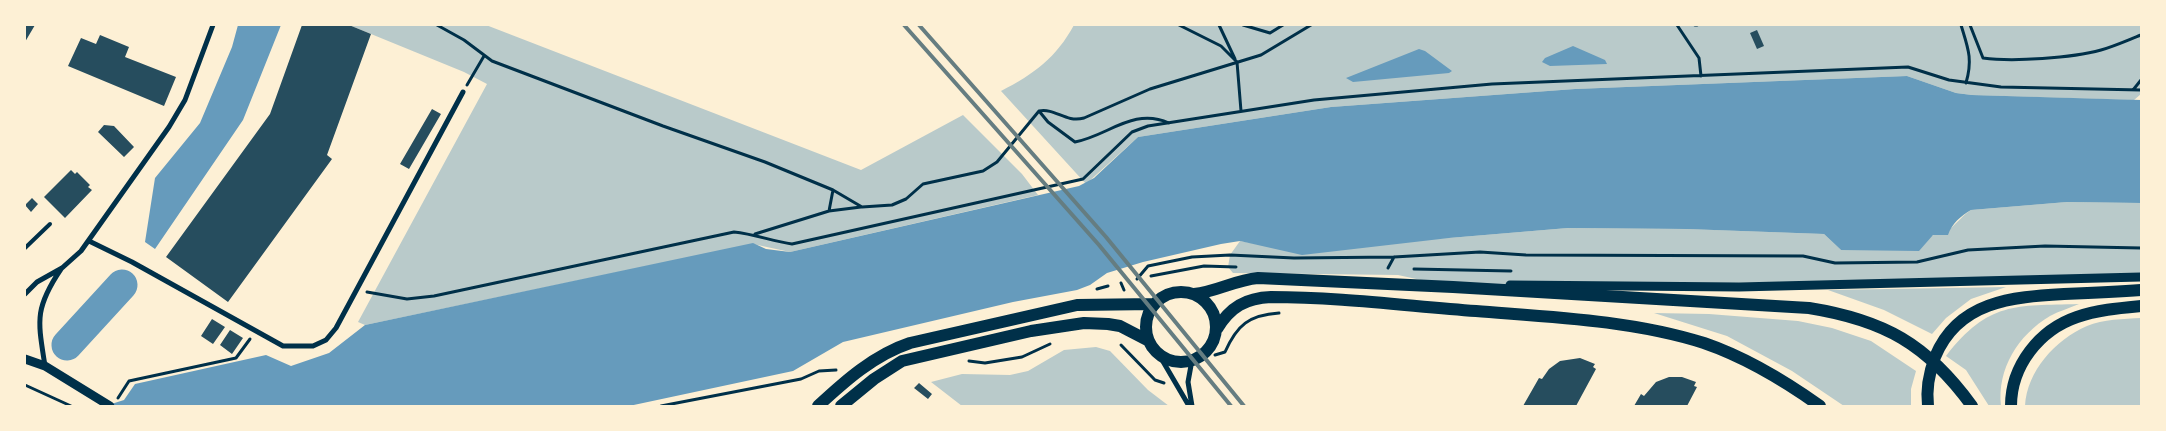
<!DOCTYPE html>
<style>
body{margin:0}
#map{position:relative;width:2166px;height:431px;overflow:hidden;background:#fdf0d5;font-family:"Asap Condensed",sans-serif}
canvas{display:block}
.frame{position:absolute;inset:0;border:26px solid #fdf0d5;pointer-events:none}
</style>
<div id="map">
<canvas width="2166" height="431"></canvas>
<div class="frame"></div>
</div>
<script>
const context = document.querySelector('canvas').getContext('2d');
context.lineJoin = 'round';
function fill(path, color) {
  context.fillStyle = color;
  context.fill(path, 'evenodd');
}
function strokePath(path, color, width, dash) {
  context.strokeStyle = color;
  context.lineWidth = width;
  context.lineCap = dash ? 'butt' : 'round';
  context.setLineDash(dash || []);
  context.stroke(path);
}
fill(new Path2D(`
 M349 25H486L861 170 963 115 1022 174 1038 195 790 252 753 244 365 325 358 322 487 84 464 72Z
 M1074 25H2141V94L2134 100 1972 95 1956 93 1907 76 1575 89 1331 107 1138 137 1086 184 1001 91C1034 74 1056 58 1074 25Z
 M2067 202 2141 203V277L1453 287 1398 275 1233 273 1228 267 1230 255 1240 241 1257 244 1449 238 1568 228 1686 229 1824 234 1841 250C1865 246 1934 240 1951 228 1958 222 1963 215 1971 210Z
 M2006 287 1971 299 1946 318 1932 334 1884 310 1828 290Z
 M2079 304C2070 308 2059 311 2050 316 2018 335 1997 369 2001 406H1989L1966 370 1946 356C1989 301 2015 306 2079 304Z
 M1654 313 1709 314 1798 321 1832 328 1871 341 1916 371 1911 389V406H1844L1792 371 1727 336Z
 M2141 318V406H2025C2027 371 2055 340 2087 326 2103 319 2124 319 2141 318Z
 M1096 347 1110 351 1148 390 1169 406H962L931 382 962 374 1010 375 1028 371 1064 350Z`), '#b9caca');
fill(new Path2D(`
 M238 25H281L243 120 155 249 145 242 155 178 200 123 232 47Z
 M1573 46 1605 60 1607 64 1550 66 1542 62 1545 58Z
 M1419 49 1425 51 1452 71 1449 73 1353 82 1346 78Z
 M1907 76 1956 93 1972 95 2141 100V203L2067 202 1971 210C1961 216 1952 223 1948 235H1933L1919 251 1841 250 1824 234 1686 229 1568 228 1449 238 1302 255 1240 241 1221 244 1143 262 1107 273 1090 285 1077 290 1013 302 843 342 793 371 629 406H105L124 400 135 384 266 355 291 366 329 353 365 325 753 243 766 249 790 252 1079 186 1094 178 1138 137 1331 107 1575 89Z`), '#669bbc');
strokePath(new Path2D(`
 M67 345 122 285`), '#669bbc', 31);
fill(new Path2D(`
 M25 25H35L25 42Z
 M302 25H349L371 34 327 155 332 159 228 302 166 257 270 114Z
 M1757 30 1764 46 1757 49 1750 33Z
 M100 35 129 47 125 57 176 77 164 106 68 66 81 38 96 44Z
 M432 109 441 114 409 169 400 164Z
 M104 125 114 126 134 147 124 157 98 132Z
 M71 170 75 174 77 172 90 185 88 187 92 190 65 218 44 197Z
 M32 198 38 204 31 212 25 205Z
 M212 319 225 327 213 344 201 336Z
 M230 330 243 338 232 354 220 345Z
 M1580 358 1595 364 1593 367 1596 369 1576 406H1523L1539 378 1542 379 1549 369 1560 361Z
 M1669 377H1682L1696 382 1694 386 1697 387 1687 406H1634L1641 394 1644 396 1656 382Z
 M919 383 932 394 928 399 914 388Z`), '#264d5e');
strokePath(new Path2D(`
 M437 25 464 40 492 61 663 126 765 162 833 190 829 211 755 234
 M1179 25 1221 46 1237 62 1241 111
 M1219 25 1235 59
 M1243 25 1270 33 1283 25
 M1677 25 1699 58 1701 76
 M1695 25H1697
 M1961 25C1968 48 1973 59 1966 83
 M1970 25 1983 58C2013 62 2072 58 2101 50 2115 46 2128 40 2141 35
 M467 85 484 56
 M2133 90 2141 80
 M1169 123C1133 107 1108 136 1075 142L1048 122 1039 111C1056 108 1065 123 1084 118L1150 89 1261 55 1311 25
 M833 190 862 207 892 205 906 199 923 184 983 171 997 162 1039 111
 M829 211 861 207
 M1388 268 1394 257
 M1414 269 1511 271
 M1151 276 1204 266 1236 267
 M1137 279 1148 266 1192 257 1230 255 1294 258 1394 257 1480 252 1526 255 1803 256 1835 263 1917 262 1968 250 2045 246 2141 248
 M1121 283 1124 290
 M1097 289 1108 286
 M367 292 407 299 434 296 734 232C754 234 772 241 792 244L1083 179 1132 132 1148 126 1314 100 1492 84 1908 67 1949 80 2001 87 2141 90
 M1121 345 1155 380 1164 383
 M1215 355 1225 352C1237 325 1249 315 1279 313
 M969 361 985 363 1022 357 1050 344
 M25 385 71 406
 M118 398 129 381 236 358 250 339
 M661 406 801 379 819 371 836 370`), '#003049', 3);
strokePath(new Path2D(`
 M25 248 50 224`), '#003049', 4);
strokePath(new Path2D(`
 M89 241 132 262 283 346H313L326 340 336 328 463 92
 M25 294 37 282 62 268 81 251 169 127 185 100 213 25
 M1158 353 1189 406
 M45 366C38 321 34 309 61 269
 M1192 406 1188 382 1192 360`), '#003049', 5);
strokePath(new Path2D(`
 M1510 285 1739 287 2141 277
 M25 359 45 366 110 406`), '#003049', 9);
strokePath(new Path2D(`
 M1146 327a35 35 0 1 1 70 0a35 35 0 1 1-70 0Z
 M1194 294C1216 292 1235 280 1258 278L1453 287 1809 308C1884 320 1927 344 1972 406
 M1217 329C1230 307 1246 298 1271 297 1339 297 1408 306 1476 311 1551 317 1631 320 1704 343 1745 357 1785 381 1820 406
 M818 406C845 381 874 355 910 343L1077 305 1154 304
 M841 406 874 379 902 361 1031 331 1084 323 1108 324 1120 326 1149 341
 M1928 406C1926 389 1929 373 1935 357 1958 301 2012 297 2064 294 2090 293 2115 292 2141 290
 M2011 406C2011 366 2039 330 2077 317 2097 310 2120 308 2141 306`), '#003049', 12);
strokePath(new Path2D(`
 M904 25 1099 245 1231 406
 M919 25 1106 237 1244 406`), '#657d81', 4);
</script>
